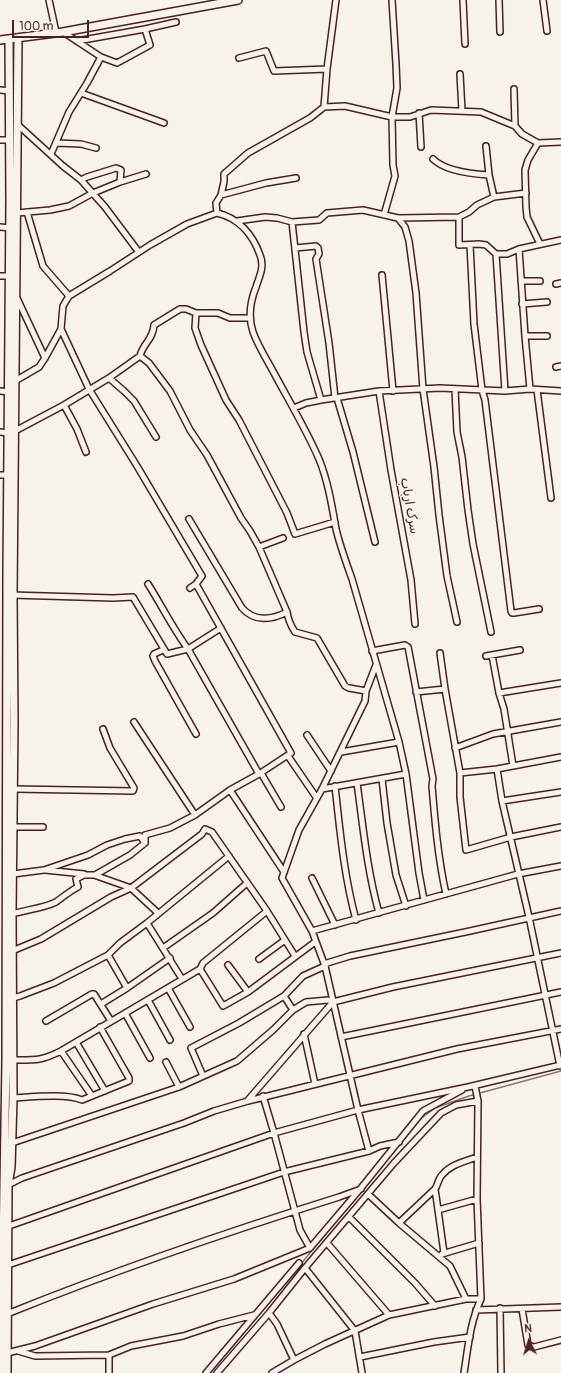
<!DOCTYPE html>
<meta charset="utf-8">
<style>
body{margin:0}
#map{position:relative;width:561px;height:1373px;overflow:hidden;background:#f7f3e8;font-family:Pangolin,sans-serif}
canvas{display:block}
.north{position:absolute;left:509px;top:1321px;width:40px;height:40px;-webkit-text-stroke:3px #f7f3e8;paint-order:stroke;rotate:356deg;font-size:11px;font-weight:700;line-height:16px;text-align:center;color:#4a1f2b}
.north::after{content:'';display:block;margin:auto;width:14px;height:18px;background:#4a1f2b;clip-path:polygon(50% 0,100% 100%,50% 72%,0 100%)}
.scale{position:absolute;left:12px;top:20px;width:77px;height:18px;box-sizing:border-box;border:2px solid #4a1f2b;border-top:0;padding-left:5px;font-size:12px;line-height:14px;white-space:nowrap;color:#4a1f2b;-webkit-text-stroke:3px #f7f3e8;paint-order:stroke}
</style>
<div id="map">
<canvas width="561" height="1373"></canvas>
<div class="north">N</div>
<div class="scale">100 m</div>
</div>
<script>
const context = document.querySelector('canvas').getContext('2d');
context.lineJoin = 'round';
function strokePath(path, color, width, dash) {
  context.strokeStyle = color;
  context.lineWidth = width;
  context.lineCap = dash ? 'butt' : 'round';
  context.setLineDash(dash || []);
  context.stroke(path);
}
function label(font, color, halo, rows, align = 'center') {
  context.font = font + ' Pangolin,"Playpen Sans Arabic",sans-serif';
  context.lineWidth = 3;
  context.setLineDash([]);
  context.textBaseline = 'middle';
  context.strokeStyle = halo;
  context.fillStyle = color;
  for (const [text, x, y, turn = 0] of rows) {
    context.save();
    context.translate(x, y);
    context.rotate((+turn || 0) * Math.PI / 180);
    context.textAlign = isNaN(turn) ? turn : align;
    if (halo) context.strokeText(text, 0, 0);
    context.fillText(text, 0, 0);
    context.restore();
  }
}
strokePath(new Path2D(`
 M419 1120 435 1108 469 1096 561 1071
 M301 1264 340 1216
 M210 1373 247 1329`), '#8e7275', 1.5);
const street = new Path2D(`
 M49 0 56 32
 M463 0 465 44
 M499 0 500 32
 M543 0 547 31
 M63 32 101 57 117 63 150 45 145 29
 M77 41 145 29 176 22
 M239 58 266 51 274 71 327 69
 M460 74 462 111
 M514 89 515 126
 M0 90 10 91
 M81 93 164 123
 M324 107 327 69 336 0
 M419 113 421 147
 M18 125 63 166 81 180 105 207 138 251
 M0 140H10
 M56 143 81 144 96 148
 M538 143 528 160 525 170 526 207 527 217 540 244
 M486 146 489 175 494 197
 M51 154 69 112 87 83 101 57
 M433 159C445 171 472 174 489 175
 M81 180 87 177 116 168 121 170 120 182
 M221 195 266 183 296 178
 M27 212 43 266 69 296
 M17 213 50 210 69 206 93 193 120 182 146 174
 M384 215 395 176 393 165 392 117 397 88 396 64 392 0
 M459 217V245L479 244 486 245 496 254H507L519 249 561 240
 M398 218 405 227 409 241 416 293 423 389 434 467 439 515 447 576 457 622
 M237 221 265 217 277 218 292 222 319 220 327 213 363 210 398 218 459 217 469 212 477 205 494 197 526 193
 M292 222 304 332 307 352 321 400
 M0 227 10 228
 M470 245 474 324 482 390 485 400 511 611 512 613H514L539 609
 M295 248 316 246 318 248 319 254 316 259 329 343 335 398
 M519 249 525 336 530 389
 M496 254 505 391
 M382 275 393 391
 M0 276H10
 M521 281H540
 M556 284 561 283
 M16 296 45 358
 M522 304 547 302
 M196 313 195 328 201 345 226 400 239 420 287 513 295 534 335 522
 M61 329 89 389 137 466 202 576 196 584 190 588
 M525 336H547
 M140 356 149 363 170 391 190 430 207 455 241 518 250 531 259 547 287 612C288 619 291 626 295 632L317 638 345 686 349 688 366 691
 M556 367 561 366
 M109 378 124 391 134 401 156 437
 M15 381 39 367 45 358 61 329 63 306 69 296 110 271 150 245 187 224 217 213
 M455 389 457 432 462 457 468 510 473 544 491 632
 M537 390 551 498
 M0 391 9 392
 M379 391 391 470 411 580 415 624
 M337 398 353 452 375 542
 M64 405 77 429 86 452
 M294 408 306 403 321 400 379 391 440 388 505 391 530 389 561 391
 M15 431 64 405 109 378 140 356C143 343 153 340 154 325L180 309H186L196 313H218L230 318H250
 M0 432 8 433
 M0 475H8
 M189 519 242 608C254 622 272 620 287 612
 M259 547 283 538
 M148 584C162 606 173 629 188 649L259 774
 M11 595 113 598 133 597 167 654 188 649 221 628
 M163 650 154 654 153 656 155 661 196 734
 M372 651 405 645 408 647 409 652 433 779 432 786C435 822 438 858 446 894
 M440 653 445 689 460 773V797L466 850 511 837 561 827
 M492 655 499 693 504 709 513 766
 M486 656 520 650
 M416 692 445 689
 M499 693 561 683
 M134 722 195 815
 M307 735 331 771
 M455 748 493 734 561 722
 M341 752 399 742
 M288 756 316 797
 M497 769 502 801 529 917 560 1066
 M261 773 281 807
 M460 773 497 769 561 757
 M382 779 387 823 396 875 406 906
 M357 783C363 826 367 870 379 913
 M335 786C340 831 344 876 356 920
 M14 789 133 791 134 788 110 748 103 729
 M322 789 406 774
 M230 790 284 872
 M502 801 561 792
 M14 827H43
 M45 870 84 874
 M13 874 44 870 88 855 107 845 125 839 140 836 145 843
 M94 875 131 888 158 913
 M312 878 335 925
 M424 900 419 873 406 774 399 742 352 579C346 562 340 546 336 529 332 506 328 481 319 459 306 429 289 401 274 373 267 360 258 346 253 332 248 317 250 302 256 287 259 277 265 267 260 255 253 235 239 218 217 213L216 203 221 195 224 182V174L248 153 310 118 324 107 345 106 392 117H410L431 110 481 112 515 126 522 134 538 143 561 142
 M12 914C25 910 45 908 56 902 63 897 70 891 78 887L76 879 84 875H95L130 855 145 843V835L170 828 195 815 230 790 259 774 291 753 196 584
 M147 923 182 979
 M312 931 518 874 561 866
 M163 948 213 913 247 883
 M12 951 41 939 111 897 131 888 202 834 205 829 212 832 267 911 295 956
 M108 955 127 988
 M259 959 285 940
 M228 965 248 992
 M200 969 223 1006 248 992 315 942
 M168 988 190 1027
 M284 996 303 976 325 966 327 963 350 956 470 931 561 911
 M13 998 20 996 54 983 108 955 120 943 147 923 229 856
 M148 1000 170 1040
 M101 1004 127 988 170 958
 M125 1013 150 1058
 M46 1021 92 994H94L111 1021
 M304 1034 315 1084
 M341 1037 561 992
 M76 1042 105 1091
 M61 1051 92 1096
 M13 1060C35 1060 41 1061 61 1051L200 969 203 963 267 911
 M166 1062 179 1087
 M203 1076 191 1048 239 1023 284 996 293 1010
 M263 1096 274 1133 300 1230 310 1248
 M13 1098C30 1097 67 1093 82 1100L129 1081V1078L100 1027
 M248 1100 333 1002 393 987 561 953
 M12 1143 179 1087 237 1061 273 1030 293 1010 306 1002 328 1000 333 1002
 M369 1151 358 1110 325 966 312 931 282 878 299 830 322 789 365 701 366 691 376 665
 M8 1185 22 1178 184 1123 214 1111 248 1101 457 1049 561 1029
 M435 1189 438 1210 477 1199
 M368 1194 399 1223 450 1266 466 1299
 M438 1210 444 1253
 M349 1217 415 1283 435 1306
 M399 1223 435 1189C438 1185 438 1179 442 1175 451 1164 464 1162 477 1157
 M9 1226 274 1133 358 1110 468 1087 561 1065
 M327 1243 389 1315
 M442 1254 479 1243
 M8 1265 284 1172 369 1151 380 1146 399 1142
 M305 1268 355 1331 362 1373
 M500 1308 501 1373
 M522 1309 528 1345 534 1347 561 1340
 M476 1310 561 1307
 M269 1313 277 1324 294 1360
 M7 1314C116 1270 227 1232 339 1197L361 1189
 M18 1351 35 1356 109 1355 131 1346 183 1336 219 1324 254 1315
 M7 1353 35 1346 153 1304 234 1279 310 1248 361 1188 423 1111 462 1090
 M109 1355V1373
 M360 1357 434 1342 470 1337
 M206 1373 299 1263
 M217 1373 269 1313 305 1268 394 1163 441 1113 456 1105 478 1101
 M272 1373 294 1360 325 1344 389 1315 466 1299H481
 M464 1373C468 1348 470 1322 481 1299L477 1199 478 1101 475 1086`);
const secondary = new Path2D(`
 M0 40 63 32 238 0
 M1 1373 6 1060 7 572 10 201 9 39
 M7 1373 8 1185 11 1167 13 1098 12 914 14 722 13 595 18 38`);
strokePath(street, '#4a1f2b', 8);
strokePath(secondary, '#4a1f2b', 10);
strokePath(street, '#f7f3e8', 5);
strokePath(secondary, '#f7f3e8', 7);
label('13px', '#4a1f2b', '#f7f3e8', [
 ["سرک ارباب",409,506,80]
]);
</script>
